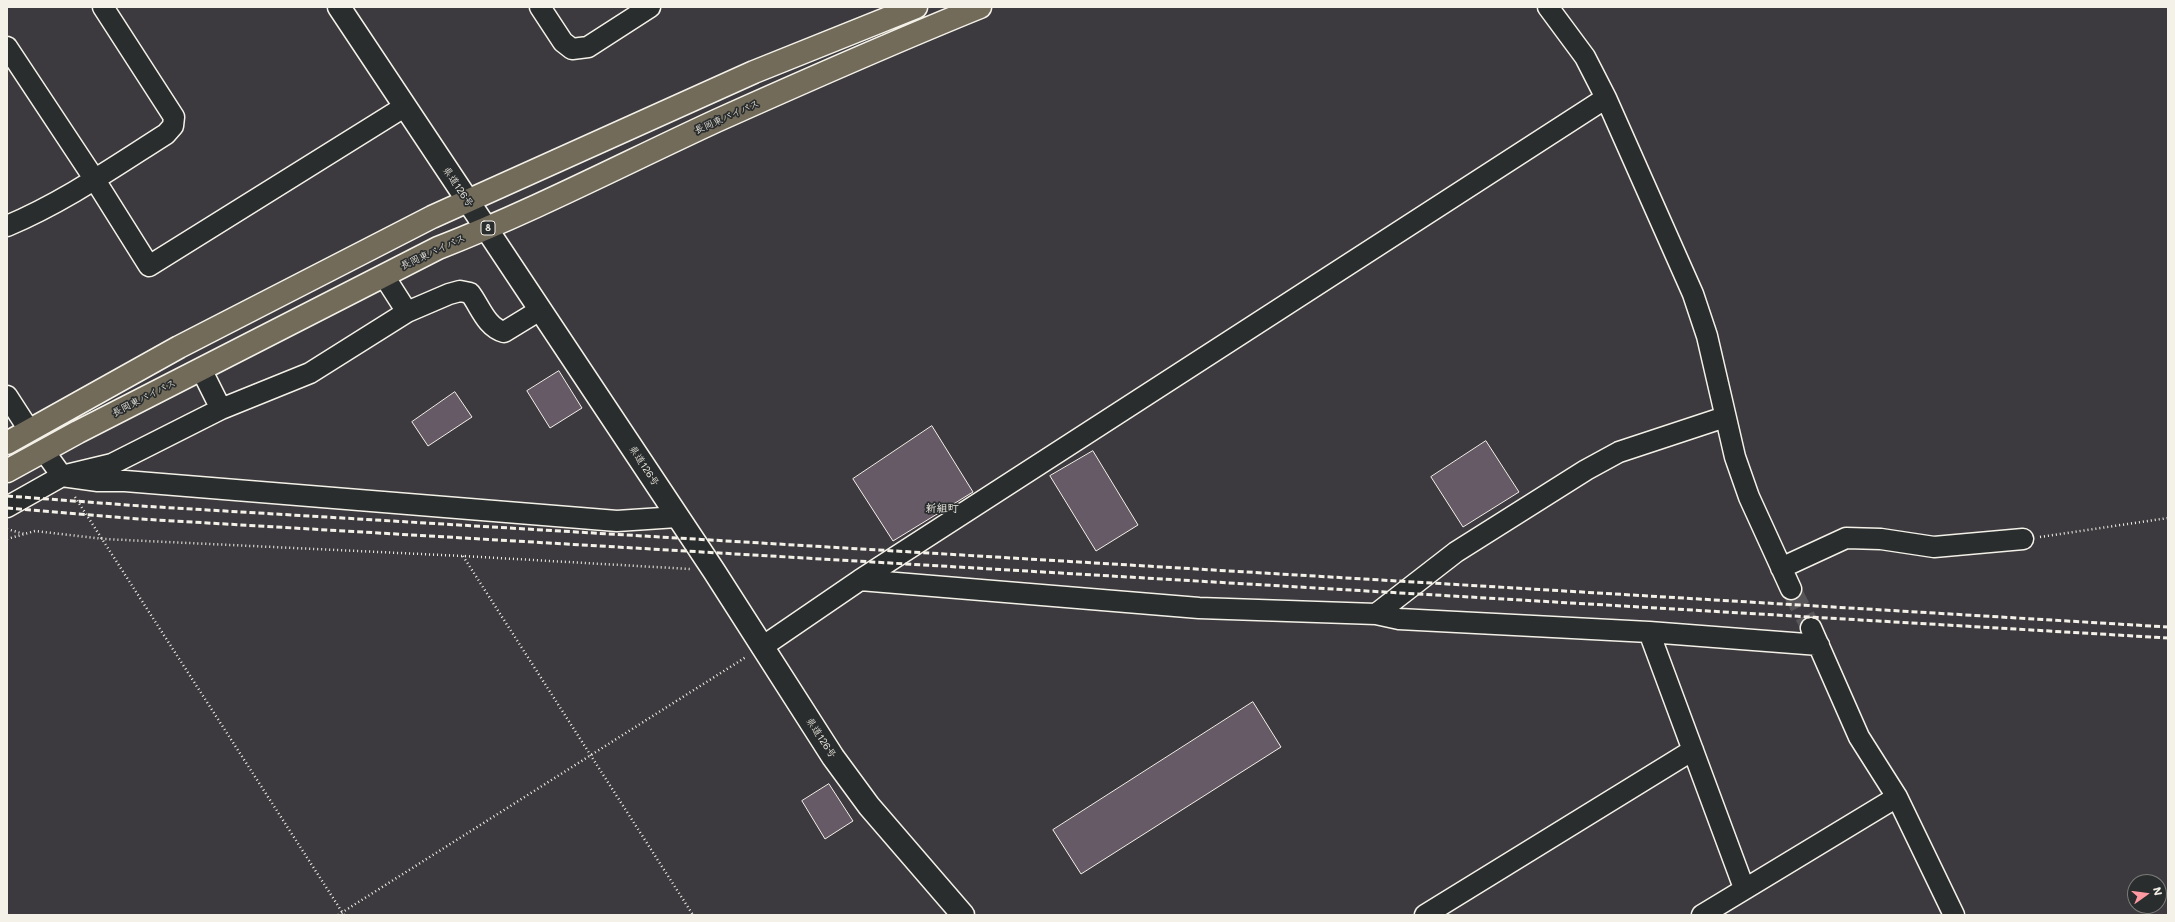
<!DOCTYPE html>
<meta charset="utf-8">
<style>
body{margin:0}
#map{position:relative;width:2175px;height:922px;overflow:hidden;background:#3c3a3f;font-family:Mali,sans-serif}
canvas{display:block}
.frame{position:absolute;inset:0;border:8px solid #f4f1e8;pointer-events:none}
.north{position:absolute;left:2127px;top:874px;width:40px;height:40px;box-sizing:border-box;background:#2a2d2e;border:1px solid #7b7b78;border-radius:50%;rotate:76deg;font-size:11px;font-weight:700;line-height:16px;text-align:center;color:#f4f1e8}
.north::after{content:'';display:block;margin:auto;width:14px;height:18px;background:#ff9aa2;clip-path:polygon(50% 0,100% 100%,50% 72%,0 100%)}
</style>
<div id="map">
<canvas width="2175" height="922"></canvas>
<div class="frame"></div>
<div class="north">N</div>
</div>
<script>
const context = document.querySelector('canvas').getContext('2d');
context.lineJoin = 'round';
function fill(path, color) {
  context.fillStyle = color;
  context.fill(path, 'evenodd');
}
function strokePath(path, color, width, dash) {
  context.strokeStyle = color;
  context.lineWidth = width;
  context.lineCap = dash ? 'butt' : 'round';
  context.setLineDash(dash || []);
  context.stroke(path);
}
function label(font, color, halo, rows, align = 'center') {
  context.font = font + ' Mali,"Klee One",sans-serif';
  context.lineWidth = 3.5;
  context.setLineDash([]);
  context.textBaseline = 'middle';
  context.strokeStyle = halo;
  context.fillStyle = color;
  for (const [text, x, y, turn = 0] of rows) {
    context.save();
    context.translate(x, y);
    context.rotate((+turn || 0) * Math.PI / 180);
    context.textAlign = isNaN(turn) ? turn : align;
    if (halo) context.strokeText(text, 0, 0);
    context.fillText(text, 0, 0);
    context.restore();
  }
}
const building = new Path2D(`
 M559 371 582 408 550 428 527 391Z
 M455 392 472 417 428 446 412 422Z
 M932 426 973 492 893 541 853 479Z
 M1486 441 1519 492 1463 527 1431 477Z
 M1093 451 1138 525 1096 551 1050 476Z
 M1253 702 1281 747 1081 874 1053 830Z
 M829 784 853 821 825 839 802 801Z`);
fill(building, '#675a67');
strokePath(building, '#f4f1e8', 1);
strokePath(new Path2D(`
 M1791 589 1811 628`), '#585558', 20, [20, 10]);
const street = new Path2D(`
 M540 7 563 42 572 49 588 47 650 7
 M1548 7 1585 57 1606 98 1693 294 1707 336 1735 457 1749 497 1791 589
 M7 47 95 180 149 266 404 107
 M7 226C64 202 114 167 166 134L173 126 174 117 103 7
 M384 276 407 312
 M201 369 221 409
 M7 396 29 430
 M44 451 62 476 112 464 221 409 310 373 407 312 449 294 460 291 470 293C480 306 486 327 504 332L540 310
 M7 507 62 476 98 481H125L617 521 677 517
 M1781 568 1846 538 1881 539 1934 547 2023 539
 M860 580 1199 608 1376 614 1399 619 1649 632 1819 645
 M1376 614 1456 552 1586 470 1619 452 1725 417
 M1811 628 1859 737 1897 797 1954 915
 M1649 632 1744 888
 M762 647 860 580 1606 98
 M1425 915 1693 750
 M1702 915 1897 797`);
const secondary = new Path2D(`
 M339 7 714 571 833 757 869 806 963 915`);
const highway = new Path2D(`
 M7 443 179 347 432 217 754 72 916 7
 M7 471 78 432 438 248C533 211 623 164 716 121 803 82 891 43 980 7`);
strokePath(street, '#f4f1e8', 23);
strokePath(secondary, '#f4f1e8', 25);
strokePath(highway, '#f4f1e8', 25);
strokePath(new Path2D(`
 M75 497 344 915
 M7 529 24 534
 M2040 537 2168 518
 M7 539 35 531 104 539 463 556 690 569
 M463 556 693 915
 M338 915 746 657`), '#f4f1e8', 2.5, [1, 3]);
strokePath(street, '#2a2d2e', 20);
strokePath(secondary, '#2a2d2e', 22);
strokePath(highway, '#726b5a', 22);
strokePath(new Path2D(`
 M7 496 141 506 2168 627
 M7 508 140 519 2168 638`), '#f4f1e8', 3, [6, 3]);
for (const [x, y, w] of [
 [488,228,14]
]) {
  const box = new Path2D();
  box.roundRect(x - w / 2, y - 7, w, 14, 3);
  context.fillStyle = '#2a2d2e';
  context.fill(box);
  strokePath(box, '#f4f1e8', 1);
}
label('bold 9px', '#f4f1e8', null, [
 ["8",488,228]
]);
label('10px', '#f4f1e8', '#2a2d2e', [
 ["長岡東バイパス",727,117,-24],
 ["県道126号",458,187,56],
 ["長岡東バイパス",433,252,-25],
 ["長岡東バイパス",144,398,-27],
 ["県道126号",644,466,57],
 ["県道126号",821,738,57]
]);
label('bold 11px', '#f4f1e8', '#2a2d2e', [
 ["新組町",942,509]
]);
</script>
